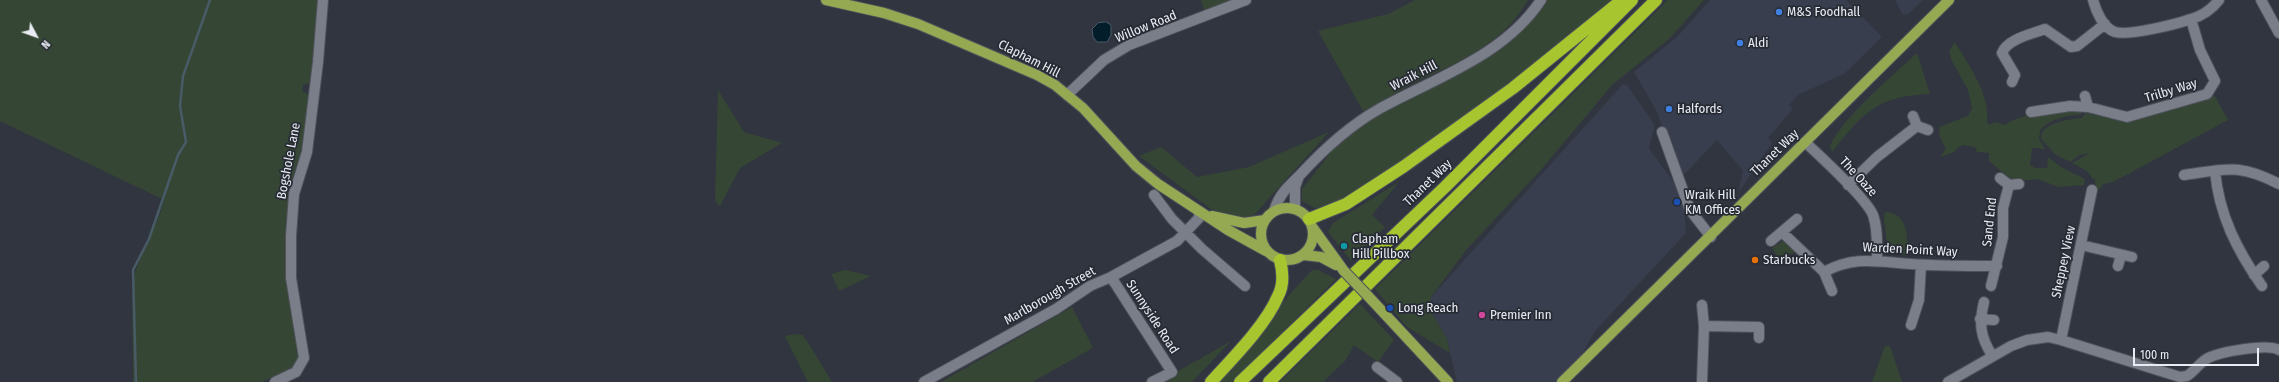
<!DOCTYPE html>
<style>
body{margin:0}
#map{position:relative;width:2279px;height:382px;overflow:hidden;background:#31353f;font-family:"Fira Sans Condensed",sans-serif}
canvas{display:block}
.north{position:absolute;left:16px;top:16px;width:40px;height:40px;-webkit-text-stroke:3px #272b34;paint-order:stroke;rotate:131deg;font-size:11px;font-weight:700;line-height:16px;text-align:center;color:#eaecf3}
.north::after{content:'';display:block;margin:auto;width:14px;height:18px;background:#eaecf3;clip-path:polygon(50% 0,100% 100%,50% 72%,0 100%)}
.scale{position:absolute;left:2133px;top:348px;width:126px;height:18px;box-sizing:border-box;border:2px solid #eaecf3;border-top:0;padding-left:5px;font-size:12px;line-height:14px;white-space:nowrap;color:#eaecf3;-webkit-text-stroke:3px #272b34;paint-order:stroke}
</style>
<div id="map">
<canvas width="2279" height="382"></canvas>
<div class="north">N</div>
<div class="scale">100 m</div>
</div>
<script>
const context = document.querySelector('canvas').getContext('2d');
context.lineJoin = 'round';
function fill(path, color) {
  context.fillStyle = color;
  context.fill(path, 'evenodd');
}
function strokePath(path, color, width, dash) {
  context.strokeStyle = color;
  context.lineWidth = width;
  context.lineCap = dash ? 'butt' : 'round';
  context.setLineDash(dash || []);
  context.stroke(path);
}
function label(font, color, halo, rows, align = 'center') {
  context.font = font + ' "Fira Sans Condensed",sans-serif';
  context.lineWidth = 3.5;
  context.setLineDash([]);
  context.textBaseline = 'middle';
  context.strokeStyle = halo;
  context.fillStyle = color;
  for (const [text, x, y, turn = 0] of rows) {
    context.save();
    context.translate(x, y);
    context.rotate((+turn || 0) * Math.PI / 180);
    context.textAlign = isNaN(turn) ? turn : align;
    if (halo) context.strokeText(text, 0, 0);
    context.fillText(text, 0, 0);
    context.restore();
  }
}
fill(new Path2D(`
 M1710 0H1846L1882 37 1844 74 1798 95 1789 105 1793 109 1768 138 1772 143 1738 193 1743 171 1717 140 1681 178 1656 110 1634 72 1678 36Z
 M1895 0H1923L1907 15 1902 14Z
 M1623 84 1627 85 1655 125 1649 148 1683 195 1686 233 1595 331 1566 382H1457L1447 339 1429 308 1431 297Z`), '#383e4d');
fill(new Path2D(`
 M0 0H319L313 76 310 83 303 85 302 91 309 95 301 153 288 191 301 352 293 368 262 382H133L132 283C139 254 157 229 164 200L0 121Z
 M1201 0H1230L1205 13Z
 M1415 0H1528C1505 41 1464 60 1422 79 1402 88 1383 101 1363 111L1318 31 1388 14Z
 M1546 0H1612L1474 112 1358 190 1332 205 1315 208 1302 201V189L1335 147 1368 121 1465 70Z
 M1668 0H1704L1670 38 1612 85 1540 171 1467 249 1431 297 1429 308 1447 339 1450 353 1407 327 1375 289Z
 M1955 42C1969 66 1990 93 1987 122L1990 125 1994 122 2006 125C2015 114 2064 110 2080 108L2081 115C2066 115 2050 119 2040 130L2039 139 2045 149 2032 148 2030 165 2035 168H2047L2048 157 2061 167 2085 179 2084 185 2058 187 2038 179 2017 181 2008 177 1989 161V153L1977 152 1975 147 1963 145 1956 149 1955 152 1940 157 1946 149 1940 137 1939 127 1968 116 1972 108 1968 90 1952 61 1949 51Z
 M1917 53 1930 94C1877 96 1864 112 1832 152L1830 146C1842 118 1893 75 1917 53Z
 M718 90 744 132 782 143 740 168 720 206 715 201Z
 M2213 93 2228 120 2113 182 2103 184 2101 188 2096 191 2095 179 2092 178 2087 171 2072 163 2090 153 2080 155 2070 162 2055 154 2041 139C2039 123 2070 119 2082 118L2085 113 2127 122 2171 109Z
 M1329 132 1254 215 1239 218 1211 209 1139 156 1161 147 1197 177 1249 167Z
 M1399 182 1372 215 1385 227 1351 261 1328 232 1333 223Z
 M1885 212C1909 213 1908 239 1907 256L1888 252 1884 218Z
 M1785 240 1799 252 1777 256 1772 248Z
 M845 270 871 276 839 291 831 274Z
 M1312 270H1318L1336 279 1232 382H1219L1274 312Z
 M1360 304 1394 340 1378 362 1354 345 1345 361 1323 382H1280Z
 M1072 307 1093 348 1032 382H941Z
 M797 334 802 335 807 341 832 382H808L785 336Z
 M1231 341 1192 382H1159Z
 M1885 346H1890L1902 382H1872Z`), '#354635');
const water = new Path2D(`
 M1106 22 1111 25V35L1107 42H1097L1093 37 1092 29 1098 23Z`);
fill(water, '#031d2a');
strokePath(water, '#485b66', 1);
strokePath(new Path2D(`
 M136 382 133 270 149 239 178 155 186 142 180 106 183 76 210 0`), '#485b66', 2.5);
const minor = new Path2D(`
 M2093 0C2096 11 2103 28 2115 32 2129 36 2177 24 2191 19 2202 16 2212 9 2219 0
 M2261 0 2279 33
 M2012 82 2015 75 2002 53C2007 39 2032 34 2045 29L2071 47 2077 46 2105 24
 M1067 95 1104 60 1129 45 1246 0
 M2085 96 2088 107 2127 117 2207 94 2215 81 2200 50 2191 19
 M2031 112 2070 106 2088 107
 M1913 116 1917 126 1928 130
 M1662 132 1690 210 1711 237
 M1806 143C1821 157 1866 198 1873 215 1878 229 1877 246 1877 261
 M2215 171C2219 215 2237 250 2262 286
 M2184 175C2226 169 2239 163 2279 184
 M2000 178 2009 185 2019 184
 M1848 185 1877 157 1917 126
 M1154 195 1172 219 1202 249 1245 286
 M1295 209V187L1299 176
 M1274 211C1279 194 1288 187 1300 175 1323 150 1349 126 1379 109 1435 78 1504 56 1541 0
 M1783 233 1824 272 1832 291
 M1771 241 1797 219
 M2081 245 2132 257
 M2118 266 2121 255
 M1824 272C1855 255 1878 262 1911 264 1939 266 1968 266 1997 266
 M2254 275 2264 266
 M1111 277 1172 372 1152 382
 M1991 286 2003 237V208L2009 185
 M1984 302C1979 323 1980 337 1992 355
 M1702 305 1704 326 1702 382
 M1980 319 1994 320
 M1911 325 1919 300 1921 265
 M1704 326 1759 327V338
 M2061 340 2092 190
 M1377 367 1397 382
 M2187 376C2195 371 2199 363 2208 358 2220 352 2268 343 2279 350
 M275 382 296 372 304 358 291 278V236L294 194 307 152 318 62 323 0
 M924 382 1056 309 1090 286 1111 277 1177 241 1199 218V211
 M1948 382 2011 346 2027 340 2048 337 2061 340 2180 377 2187 376`);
const major = new Path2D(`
 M826 0 884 13 918 24 1037 75 1055 85 1083 108 1136 166 1158 184 1228 230 1266 251
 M1261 234a26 26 0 1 1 52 0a26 26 0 1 1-52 0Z
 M1212 216 1244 223 1265 220
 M1313 228 1344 271
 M1304 255 1321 257 1336 265
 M1368 296 1448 382
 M1562 382 1949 0`);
const highway = new Path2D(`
 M1309 219 1346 204 1403 167 1513 88 1622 0
 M1211 382C1232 359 1266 325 1278 296 1284 285 1283 272 1280 260
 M1240 382 1445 187 1632 0
 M1269 382 1656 0`);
strokePath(minor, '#4f525b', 12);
strokePath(major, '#4f525b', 12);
strokePath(highway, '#4f525b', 14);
strokePath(minor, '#797e89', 10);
strokePath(major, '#94a952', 10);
strokePath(highway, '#a6c52e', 12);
const majorBridge = new Path2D(`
 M1344 271 1368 296`);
strokePath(majorBridge, '#4f525b', 12, []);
strokePath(majorBridge, '#94a952', 10);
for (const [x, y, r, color] of [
 [1779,12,4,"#3f7fe0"],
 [1740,43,4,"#3f7fe0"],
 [1669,109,4,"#3f7fe0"],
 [1677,202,4,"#1a4fb4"],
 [1344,246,4,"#0f9aa8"],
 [1755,260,4,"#e8710a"],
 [1390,308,4,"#1a4fb4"],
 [1482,315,4,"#d1479c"]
]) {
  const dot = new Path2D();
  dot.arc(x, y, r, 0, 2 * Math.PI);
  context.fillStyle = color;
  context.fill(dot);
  strokePath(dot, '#272b34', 1.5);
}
label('13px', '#eaecf3', '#272b34', [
 ["M&S Foodhall",1787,12],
 ["Aldi",1748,43],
 ["Halfords",1677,109],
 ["Wraik Hill",1685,195],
 ["KM Offices",1685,210],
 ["Clapham",1352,239],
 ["Hill Pillbox",1352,254],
 ["Starbucks",1763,260],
 ["Long Reach",1398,308],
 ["Premier Inn",1490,315]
], 'left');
label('13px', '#eaecf3', '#272b34', [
 ["Willow Road",1146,27,-22],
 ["Clapham Hill",1029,59,27],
 ["Wraik Hill",1414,76,-27],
 ["Trilby Way",2171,91,-17],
 ["Thanet Way",1775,153,-44],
 ["Bogshole Lane",289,161,-79],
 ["The Oaze",1858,177,47],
 ["Thanet Way",1428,183,-44],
 ["Sand End",1990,222,-84],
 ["Warden Point Way",1910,250,3],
 ["Sheppey View",2064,262,-78],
 ["Marlborough Street",1050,296,-30],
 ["Sunnyside Road",1152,317,57]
]);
</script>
